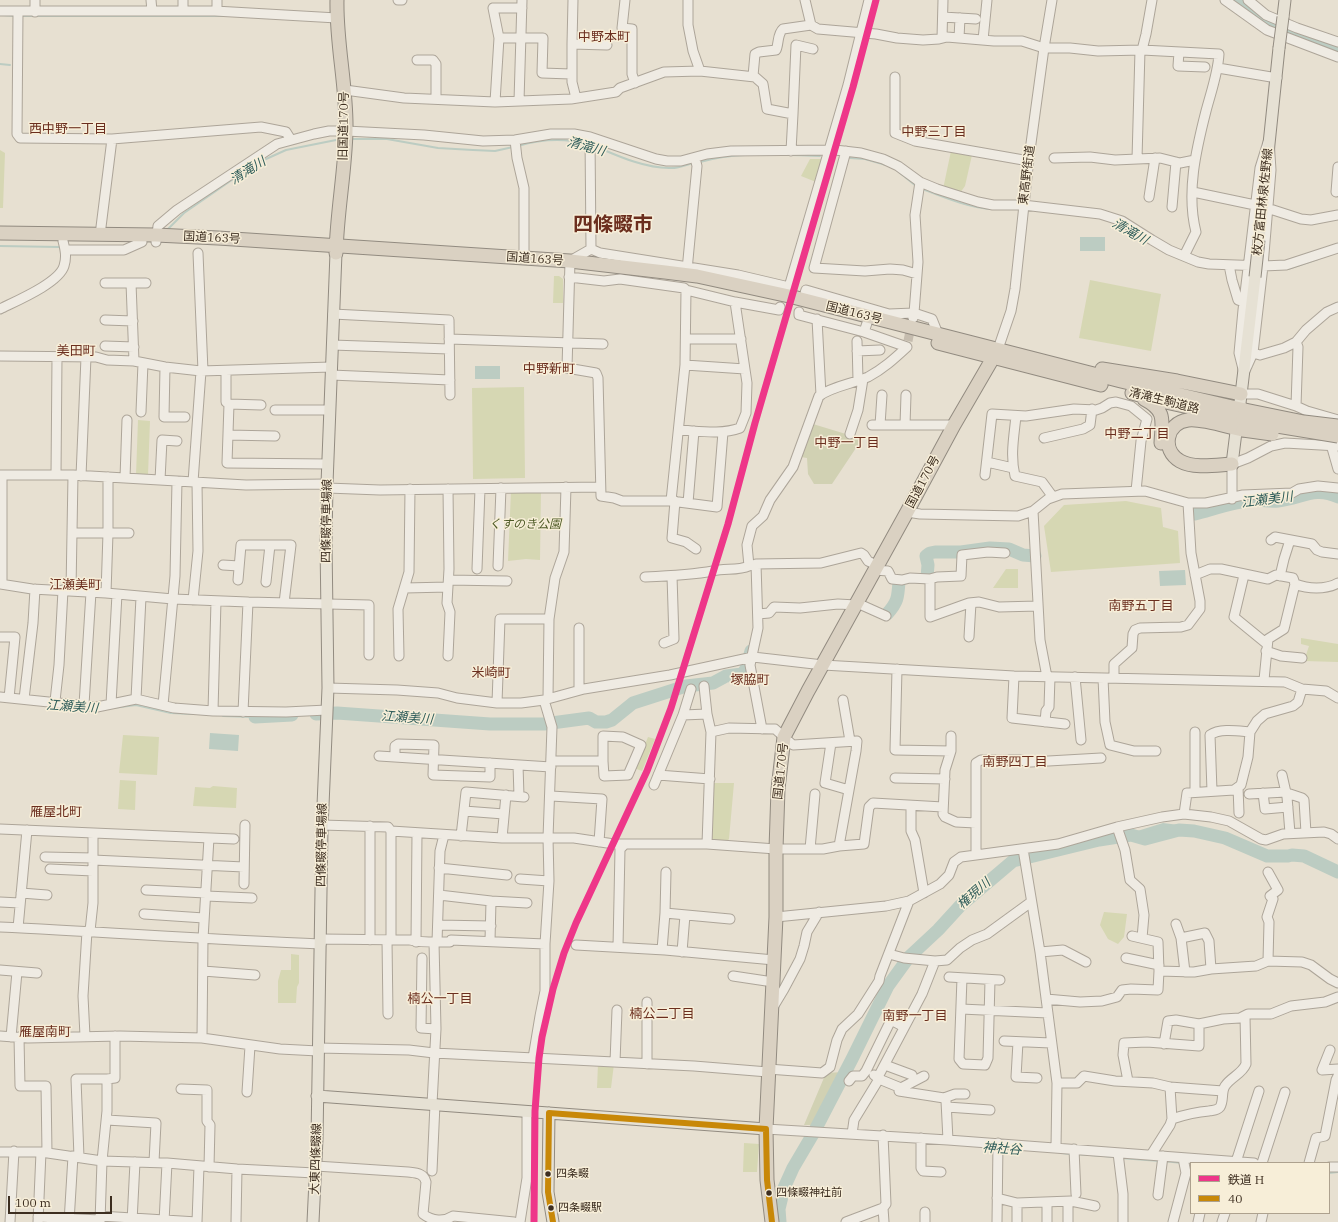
<!DOCTYPE html>
<meta charset="utf-8">
<style>
body{margin:0}
#map{position:relative;width:1338px;height:1222px;overflow:hidden;background:#e7e0d1;font-family:"IBM Plex Serif","Noto Sans JP",serif}
canvas{display:block}
.legend{position:absolute;left:1190px;top:1162px;width:140px;height:52px;box-sizing:border-box;background:#f7eed8;border:1px solid #ada18e;margin:0;padding:5px 7px;list-style:none;font-size:12px;color:#3d2e20}
.legend li{display:flex;align-items:center;gap:8px;height:20px}
.legend b{width:20px;border:1px solid #ada18e}
.scale{position:absolute;left:8px;top:1196px;width:104px;height:18px;box-sizing:border-box;border:2px solid #3d2e20;border-top:0;padding-left:5px;font-size:12px;line-height:14px;white-space:nowrap;color:#3d2e20;-webkit-text-stroke:3px #f7eed8;paint-order:stroke}
</style>
<div id="map">
<canvas width="1338" height="1222"></canvas>
<ul class="legend">
<li><b style="height:5px;background:#ee3689"></b>鉄道 H</li>
<li><b style="height:5px;background:#c88808"></b>40</li>
</ul>
<div class="scale">100 m</div>
</div>
<script>
const context = document.querySelector('canvas').getContext('2d');
context.lineJoin = 'round';
function fill(path, color) {
  context.fillStyle = color;
  context.fill(path, 'evenodd');
}
function strokePath(path, color, width, dash) {
  context.strokeStyle = color;
  context.lineWidth = width;
  context.lineCap = dash ? 'butt' : 'round';
  context.setLineDash(dash || []);
  context.stroke(path);
}
function label(font, color, halo, rows, align = 'center') {
  context.font = font + ' "IBM Plex Serif","Noto Sans JP",serif';
  context.lineWidth = 3;
  context.setLineDash([]);
  context.textBaseline = 'middle';
  context.strokeStyle = halo;
  context.fillStyle = color;
  for (const [text, x, y, turn = 0] of rows) {
    context.save();
    context.translate(x, y);
    context.rotate((+turn || 0) * Math.PI / 180);
    context.textAlign = isNaN(turn) ? turn : align;
    if (halo) context.strokeText(text, 0, 0);
    context.fillText(text, 0, 0);
    context.restore();
  }
}
fill(new Path2D(`
 M0 150 5 153 3 208H0Z
 M951 151 972 155 965 186 960 193 943 189Z
 M810 159H821L823 161 816 182 801 176Z
 M554 276H559L563 279V303H553Z
 M1090 280 1161 294 1151 351 1079 338Z
 M524 387 525 478 473 479 472 388Z
 M138 420 150 421 148 475H136Z
 M511 491H541L540 560 526 559 508 561Z
 M1126 501 1161 508 1163 527 1178 531 1180 563 1051 572 1044 526 1064 505Z
 M1006 569H1018V588H993Z
 M1301 638 1338 644V662L1304 661 1309 646 1301 644Z
 M123 735 159 737 157 775 119 773Z
 M648 737 655 739 642 771 634 768 644 742H646Z
 M120 780 136 781 135 810 118 809Z
 M712 783H734L729 839 725 844 710 843Z
 M213 786 237 788 236 808 193 806 195 787 210 788Z
 M1104 912 1127 914 1124 937 1118 944 1108 939 1100 925Z
 M291 954 299 955V983L297 987 296 1003H278V981L281 970H291Z
 M598 1064H614L611 1088H597Z
 M744 1143 759 1144 757 1172H743Z`), '#d6d7b3');
fill(new Path2D(`
 M813 424 859 438 858 445 832 484H814L808 474 807 458 801 457Z
 M843 1072 813 1125H804L826 1073Z`), '#d1d1b3');
fill(new Path2D(`
 M1080 237H1105V251H1080Z
 M475 366H500V379H475Z
 M1185 570 1186 585 1160 586 1159 571Z
 M210 733 239 735 238 751 209 749Z
 M1163 823 1179 825 1181 832 1142 840 1134 838V832Z`), '#bcccc2');
strokePath(new Path2D(`
 M2 15 15 16
 M20 16H233
 M0 64 10 65
 M351 139H387L438 148 473 150 495 151 513 147
 M592 145C616 155 643 168 669 168 677 169 686 165 693 163
 M518 146C541 139 565 138 588 144
 M850 158 865 159 886 165
 M700 162C738 151 781 155 820 156
 M894 168 916 186
 M925 190C943 197 973 209 992 209
 M168 229 184 213 255 164 286 150 341 139
 M0 246 59 247
 M1288 269 1318 259
 M112 708 136 705 171 713 194 714
 M223 716 255 717
 M1061 1153 1072 1154
 M1077 1154 1116 1157
 M1120 1158 1160 1161
 M1164 1161 1182 1163
 M1329 1173 1338 1172`), '#bcccc2', 2);
strokePath(new Path2D(`
 M1239 0 1254 13 1287 29 1338 48
 M1195 514C1214 509 1234 502 1253 500 1261 500 1270 502 1278 501 1302 498 1315 486 1338 497
 M927 578 928 565 926 556 930 553 935 552H961L990 548 1009 549 1023 555 1035 556
 M887 614C898 602 898 597 899 581
 M316 714 337 713 490 724H544L589 718 596 722H606L612 720 633 703 686 686 713 683 726 676 742 674 746 669 751 651
 M255 717 292 715
 M780 1222 779 1209 784 1188 793 1168 813 1134 852 1059 888 986 909 957 938 930 960 906 1013 861 1099 840 1131 835 1145 839 1179 830 1194 831 1225 838 1267 856H1288L1292 855 1304 856 1338 872`), '#bcccc2', 13);
strokePath(new Path2D(`
 M908 341 912 321`), '#c5bcae', 9, [9, 4.5]);
const minor = new Path2D(`
 M35 0V12
 M151 0 152 11
 M183 0V11
 M217 0V11
 M398 0H402
 M625 0 622 28 632 29V74L635 83
 M688 0V25L693 51 700 71
 M805 0 811 25 818 29 876 34 897 38 923 40 939 39 947 37 994 41H1022L1044 48H1070L1098 51 1142 50
 M1152 0 1146 34 1142 50 1219 54C1218 73 1211 92 1206 111 1196 150 1186 193 1196 232L1184 256
 M1225 0 1267 30 1338 57
 M1248 0 1266 15 1297 28 1338 42
 M0 11H215L337 18
 M18 12 17 134 20 138 112 139 261 127 286 132 291 140
 M943 17 976 19
 M499 38H543L542 73 571 74
 M942 38 943 0
 M959 38 960 18
 M983 40 987 0
 M572 44 573 0
 M1179 52 1178 66 1205 67
 M417 60H433L436 64V99
 M1218 68 1277 78
 M753 76 755 54 759 52 776 50C779 44 777 34 783 29L811 25
 M895 77V133L915 141 1029 161
 M345 90 404 98 495 102 571 99 616 92 620 88 664 72 700 71 755 77 763 84 767 109 793 114 791 151
 M576 98 572 82V44L607 45
 M519 101 522 0
 M495 102 499 38 493 8H522
 M793 114 796 45 813 49
 M590 137 591 249 570 261 567 368 596 373 598 378 601 496 614 498 622 501H671L717 507 723 432
 M1269 139 1271 170 1263 266 1253 353 1244 373 1239 353 1243 310 1260 168Z
 M515 140 517 158 524 188V258
 M846 151 814 268 865 271 890 269 903 270 917 274
 M1054 158 1090 157 1115 160 1160 158 1180 163 1195 160
 M1137 159 1140 50
 M920 182 915 215 918 262 914 313 932 319 938 334
 M1193 192 1255 205
 M1336 192 1338 167
 M1149 197 1155 158
 M1172 207 1176 162
 M1267 208 1301 219 1311 220 1338 215
 M100 235 112 139
 M156 242 158 226 177 210 277 144 314 134 329 131H346L424 135 483 141 515 140 551 134H574L590 137 656 159 667 161H681L707 154 731 151 835 150 861 153 883 159 898 166 920 182 937 189 978 202 993 205H1023L1100 214 1122 221 1152 240 1169 250 1198 262 1209 264 1263 266 1286 265 1338 248
 M591 249 600 253 738 275 789 287 848 85 869 0
 M65 250H124L142 242
 M198 253 203 371
 M1229 265 1232 280 1238 300 1244 302
 M687 270 697 166 695 158
 M569 277 604 281 620 279 684 288 686 290 735 302 779 310 780 307
 M105 283H146
 M131 283 134 361
 M805 293 806 290 889 314 914 313 913 318
 M0 309C16 301 59 283 64 266 67 257 65 249 63 241
 M799 312V315L864 332
 M333 314 449 320 450 395
 M817 319 821 395
 M105 320 133 321
 M449 339 603 344
 M686 339H741
 M857 341 858 380
 M1296 342 1298 347 1296 406
 M332 345 449 349
 M105 346 134 347
 M998 349 1011 311 1015 289 1029 158 1044 48 1052 0
 M857 351 880 350
 M1253 353 1260 355 1284 348 1296 342 1306 330 1327 312 1338 307
 M0 356 96 357 107 360 134 361 165 367 201 371 331 367
 M685 365 745 369
 M165 367 164 417H185
 M226 371V402L229 404
 M331 375 450 380
 M1241 394H1258L1296 406 1307 411 1338 420
 M261 405 229 404 227 463 328 464
 M275 410H329
 M141 412 143 363
 M1016 416C1014 436 1010 456 1015 476L1042 482 1053 497
 M872 425H954
 M880 425 882 395
 M905 425 906 395
 M679 430C699 431 721 435 740 428L746 413 747 383 735 302
 M850 434 858 410 863 379
 M228 435 275 436
 M1044 438 1083 429 1090 425 1092 409
 M1330 441 1338 469
 M987 462 1013 468
 M0 475H73L246 485 327 484
 M56 475 57 357
 M985 475 992 414 1026 416 1074 409 1096 410 1102 408 1110 403 1116 402 1131 406 1147 419 1141 441 1136 491
 M81 476 86 357
 M125 478 127 420
 M160 480 162 440 177 441
 M193 482 201 371
 M327 488 380 490 600 487
 M1232 499V464L1248 458 1271 446 1285 443 1338 446
 M671 501 685 365 686 290
 M675 501 672 538 686 542 696 549
 M688 503 694 431
 M1033 511 1040 640 1047 677
 M907 512 920 514 1018 516 1033 511 1048 499 1062 494 1145 491 1188 503H1206L1243 495 1292 493 1299 489 1318 486 1338 488
 M72 533H129
 M1271 540 1275 537 1312 544 1317 550 1322 552 1338 554
 M756 564 821 563 861 553 864 555 868 561 878 566
 M223 565 239 566
 M498 566 501 488
 M477 569 480 489
 M875 570 888 571 892 579 902 580 910 578 930 579 937 577 961 576 962 555 988 552 1005 553
 M1195 575 1210 569H1221L1268 579 1276 575 1293 578 1295 584C1308 589 1325 590 1338 583
 M1244 575 1234 617 1267 644
 M1280 576 1284 559 1290 540
 M645 577C668 576 691 575 713 571 725 568 738 571 749 566
 M930 579V617L969 603 979 602 999 607 1038 606
 M238 580 241 545H291L284 603
 M449 580 507 581
 M266 582 270 545
 M0 584 32 589 106 593 173 599 248 602 369 605V655
 M2 584V475
 M405 588 448 587
 M71 590 73 475
 M106 593 108 533V477
 M193 600 198 551 197 483
 M857 603 886 616
 M758 614 769 613 774 607 800 608 838 604 856 605
 M0 637H15L9 698
 M969 637 971 603
 M664 643 674 639 672 576
 M1266 651 1281 656 1302 658
 M399 656 398 609 409 572 410 489
 M448 656 450 612 447 603 449 569 448 489
 M897 669 895 750 951 751
 M1014 676 1012 718 1065 724
 M1075 677 1081 740
 M1114 677V664L1132 648 1133 634 1135 630 1140 628 1181 627 1188 625 1200 609V601L1191 553 1188 503
 M1103 678 1105 722 1110 745 1134 751H1156
 M1264 680 1268 639 1284 629 1295 584
 M704 686 707 714 711 732
 M328 688 397 690 438 693 457 698 497 703H521L544 700 584 689 670 675 753 657 823 665 1014 676 1285 682 1302 689 1326 691 1338 698
 M579 690V628
 M0 697 97 707 136 699 174 708 213 711 286 712 327 710
 M548 698 549 619 555 578 564 552 566 487
 M24 699 33 623 35 589
 M136 699 141 597
 M843 700 850 741
 M55 701 59 665 63 590
 M497 703 500 619H549
 M111 704 117 594
 M84 705 91 592
 M163 705 175 576 177 481
 M213 711 216 601
 M243 712 248 602
 M683 715 707 714
 M1045 722 1046 711 1049 707 1050 677
 M762 729 750 665 758 628 756 564 749 566 747 545 752 526 763 516 770 500 793 467 819 396C833 386 852 384 868 377 883 369 894 359 907 347L864 332 867 323
 M951 736V751L945 770 943 814 945 817 956 822 976 823
 M831 743 825 783 849 790
 M379 756 551 767
 M395 757V746L398 744 434 745 433 775 490 777V763
 M551 761H603V736L623 737 641 745 628 775 604 776 603 761
 M518 765 519 796
 M658 775 710 779
 M1282 775 1287 797 1290 833
 M895 778 945 779
 M654 785 683 715 691 689
 M1238 787 1239 813
 M1212 791 1210 735C1220 728 1238 731 1250 732
 M1195 792V732
 M1263 793 1265 809 1288 807
 M1249 794 1286 792
 M1290 794 1302 798 1304 800 1306 833
 M551 796 602 799 599 842
 M911 806V831L915 840 924 893
 M464 811 504 814
 M1184 814 1187 793 1234 790 1241 785 1248 757 1250 732 1257 721 1265 714 1293 706 1298 702 1302 689
 M322 825 388 827 391 831 502 838H574L614 844H707L776 849H823L839 846 864 844 869 807 873 803 943 807
 M1117 827 1125 850 1130 880 1140 889 1144 915 1142 938
 M0 829 234 839
 M391 831V940
 M461 836 466 792 524 797
 M502 838 506 795
 M707 844 711 732 729 728 775 729 793 745 857 741 856 751 839 846
 M810 849 815 794
 M1023 849 1040 952 1057 1083 1056 1147
 M976 854V763L981 760H1021L1031 762 1101 758
 M45 857 93 858
 M93 860 244 867
 M439 868 507 875
 M50 869 93 871
 M1268 872 1278 890 1270 896 1273 899 1267 917 1269 922 1268 961
 M520 879 549 881
 M244 884 245 825
 M146 890 206 893
 M21 893 47 895
 M439 895 491 901 490 941
 M206 896 252 898
 M491 901 527 903
 M0 902 20 903
 M665 913 730 919
 M144 914 204 918
 M776 917 886 906 909 901 940 884 949 875 954 862 961 857 1058 844 1117 827 1162 817 1184 814 1211 817 1229 821 1261 839 1266 840 1283 834 1324 832 1331 834 1338 839
 M1176 924 1181 938 1185 972
 M438 925 491 926
 M0 927C107 932 214 940 321 944
 M18 928 27 830
 M90 931 93 903V833
 M1132 936 1158 942 1159 971
 M1181 938 1205 933 1209 941 1211 969
 M321 939 410 940C423 943 437 942 450 942L451 940 545 944
 M370 940V826
 M387 940 388 1014
 M416 942 417 833
 M437 942 440 851 444 835
 M576 945 665 950 774 960
 M618 947 620 849 625 844
 M662 950 665 913 666 872
 M682 952 685 915
 M1040 952 1063 950 1086 962
 M889 954 904 958 935 961
 M422 958 421 1028 436 1029
 M1126 958 1159 965
 M0 970 37 973
 M203 971 255 975
 M733 976 773 982
 M949 977 1000 980
 M962 978 959 1059 963 1064 985 1065 988 1058 990 980
 M1046 999 1080 1002 1102 1001 1117 997 1122 990 1131 989 1158 990 1159 971 1194 972 1211 969 1256 966 1268 961 1302 962 1311 965 1330 979 1338 983
 M772 1009 784 989 800 959 804 946 807 932 819 912
 M961 1009 1048 1013
 M0 1036 28 1038 120 1036 202 1038 280 1049 318 1051
 M85 1036 83 996 87 931
 M11 1037 17 972
 M19 1037 20 1086H46L47 1153
 M202 1038 203 939 209 838
 M1004 1041 1051 1043
 M1018 1042 1016 1077 1037 1078
 M1164 1044 1168 1021 1176 1020 1199 1024 1223 1019 1240 1018 1248 1014H1271L1291 1006 1325 1002 1338 997
 M318 1048 409 1050 434 1053 694 1066 768 1072
 M1330 1050 1322 1070 1338 1069
 M533 1058 540 1016 545 991V944L549 881 548 838 552 727 544 700
 M615 1062 617 1010
 M647 1064V1002
 M885 1065 912 1075
 M768 1069 822 1073 830 1067 837 1040 842 1029 858 1014 879 981 880 976 909 901
 M874 1075 879 1079 901 1088 924 1076
 M878 1077 922 994 935 961 947 960 960 948 972 940 987 934 1031 902
 M849 1081 853 1076H862L866 1071 891 1020 904 1027
 M1128 1081 1123 1055 1124 1043 1147 1042 1199 1046V1024
 M1057 1083H1077L1084 1076 1115 1081 1153 1083 1170 1087 1223 1091
 M1170 1087 1172 1119
 M181 1089 207 1090V1121L210 1125 209 1167
 M899 1091 944 1098 946 1101 948 1140
 M247 1092 250 1046 252 1045
 M944 1098 955 1094H965
 M432 1104 436 1029 434 942
 M947 1107 990 1110
 M107 1120 156 1123 154 1162
 M766 1129 948 1140 1254 1163
 M852 1134 854 1120 879 1079
 M921 1138V1168L923 1171 941 1172
 M1074 1149 1076 1194
 M0 1152H41L102 1161 167 1163 237 1169 315 1173
 M1118 1153 1123 1194V1222
 M1151 1155 1170 1125 1172 1119C1184 1115 1195 1112 1209 1111 1213 1110 1217 1111 1220 1107 1224 1101 1221 1092 1225 1086 1231 1077 1242 1074 1246 1064L1245 1016
 M79 1157 76 1079H107
 M1236 1162 1259 1091
 M1262 1163 1285 1092
 M1309 1163 1316 1138 1325 1136 1336 1080 1338 1076
 M316 1166 408 1172C416 1173 424 1173 426 1182L423 1214C432 1221 444 1222 453 1216L514 1222
 M1329 1167H1338
 M432 1171 435 1104
 M1158 1195 1163 1156
 M997 1198 1017 1203 1071 1201 1095 1206
 M1068 1202V1222
 M1047 1203V1222
 M883 1208 884 1222
 M100 1216 197 1222
 M38 1217 100 1220
 M10 1222 14 1151
 M38 1222 41 1152
 M69 1222 73 1156
 M100 1222 102 1161 107 1111V1079L115 1078V1036
 M132 1222 135 1162
 M164 1222 167 1163
 M197 1222 199 1166
 M236 1222 237 1169
 M520 1222 527 1178V1111
 M846 1222 883 1208 886 1204 883 1135
 M925 1222V1212
 M997 1222 998 1143
 M1017 1222V1203
 M1173 1222 1186 1173 1183 1158
 M1198 1222 1200 1213
 M1222 1222 1225 1213
 M1261 1222 1263 1213`);
const major = new Path2D(`
 M1283 17 1285 0
 M1259 240 1279 48
 M1240 403 1255 277
 M1232 464 1236 432
 M317 1096 766 1129
 M549 1113 548 1192 553 1222
 M313 1222 317 1139 322 829 328 688 326 543 327 484 336 253`);
const highway = new Path2D(`
 M0 233 156 235 218 238 570 261 665 272 697 276 789 296 1121 381 1245 410
 M336 253C337 212 345 172 346 131 347 87 336 44 337 0
 M938 343 1101 385
 M1102 369 1177 381 1241 394
 M1132 393 1161 401 1243 419
 M1144 399C1167 411 1162 421 1161 443
 M1232 464C1216 465 1194 469 1180 461 1161 450 1166 423 1188 420 1201 418 1228 427 1243 430
 M772 1222 767 1180 766 1129 776 917V849L778 789 784 737 808 691 907 512 954 425 997 351`);
strokePath(minor, '#ada599', 11);
strokePath(major, '#928b80', 13);
strokePath(highway, '#928b80', 15);
strokePath(minor, '#efebe3', 9);
strokePath(major, '#e6e1d4', 11);
strokePath(highway, '#dad1c2', 13);
const majorBridge = new Path2D(`
 M1279 48 1283 17
 M1255 277 1259 240`);
const highwayBridge = new Path2D(`
 M1245 410 1304 422 1338 426
 M1243 419 1265 424 1338 436
 M1243 430 1272 434`);
strokePath(majorBridge, '#928b80', 13, []);
strokePath(highwayBridge, '#928b80', 15, []);
strokePath(majorBridge, '#e6e1d4', 11);
strokePath(highwayBridge, '#dad1c2', 13);
strokePath(new Path2D(`
 M553 1222 548 1192 549 1113 766 1129 767 1180 772 1222`), '#c88808', 6);
strokePath(new Path2D(`
 M534 1222 535 1111 539 1058 542 1037 553 989 564 953 576 923 647 771 671 708 728 524 755 423 853 87 876 0`), '#ee3689', 7);
for (const [x, y, r, color] of [
 [548,1174,3.5,"#3d2e20"],
 [769,1193,3.5,"#3d2e20"],
 [551,1208,3.5,"#3d2e20"]
]) {
  const dot = new Path2D();
  dot.arc(x, y, r, 0, 2 * Math.PI);
  context.fillStyle = color;
  context.fill(dot);
  strokePath(dot, '#f7eed8', 1.5);
}
label('11px', '#3d2e20', '#f7eed8', [
 ["四条畷",556,1174],
 ["四條畷神社前",776,1193],
 ["四条畷駅",558,1208]
], 'left');
label('12px', '#3d2e20', '#f7eed8', [
 ["旧国道170号",344,126,-89],
 ["東高野街道",1027,175,-83],
 ["枚方富田林泉佐野線",1263,202,-84],
 ["国道163号",212,238,3],
 ["国道163号",535,259,4],
 ["国道163号",854,313,14],
 ["清滝生駒道路",1164,401,14],
 ["国道170号",923,482,-62],
 ["四條畷停車場線",327,521,-89],
 ["国道170号",781,771,-84],
 ["四條畷停車場線",322,845,-89],
 ["大東四條畷線",316,1159,-88]
]);
label('italic 12px', '#4d5a26', '#f7eed8', [
 ["くすのき公園",525,525]
]);
label('13px', '#6b2e1e', '#f7eed8', [
 ["中野本町",604,37],
 ["西中野一丁目",68,129],
 ["中野三丁目",934,132],
 ["美田町",76,351],
 ["中野新町",549,369],
 ["中野二丁目",1137,434],
 ["中野一丁目",847,443],
 ["江瀬美町",75,585],
 ["南野五丁目",1141,606],
 ["米崎町",491,673],
 ["塚脇町",750,680],
 ["南野四丁目",1015,762],
 ["雁屋北町",56,812],
 ["楠公一丁目",440,999],
 ["楠公二丁目",662,1014],
 ["南野一丁目",915,1016],
 ["雁屋南町",45,1032]
]);
label('italic 13px', '#2f5d5a', '#f7eed8', [
 ["清滝川",586,147,15],
 ["清滝川",248,171,-32],
 ["清滝川",1130,232,29],
 ["江瀬美川",1267,500,-7],
 ["江瀬美川",72,707,4],
 ["江瀬美川",407,718,4],
 ["権現川",974,894,-41],
 ["神社谷",1002,1149,4]
]);
label('bold 20px', '#6b2e1e', '#f7eed8', [
 ["四條畷市",613,225]
]);
</script>
